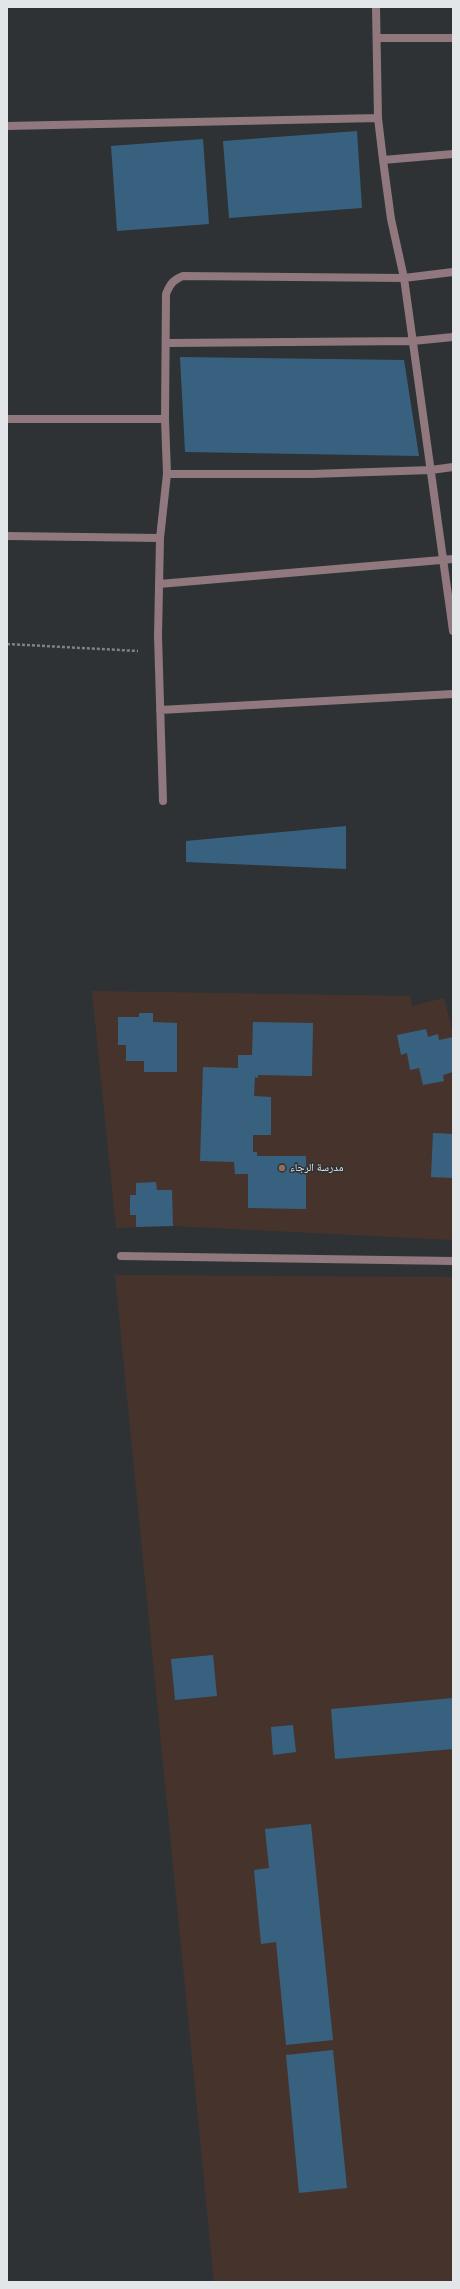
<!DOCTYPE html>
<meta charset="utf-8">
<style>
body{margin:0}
#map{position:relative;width:460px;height:2289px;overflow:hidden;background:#2e3235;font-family:Lora,serif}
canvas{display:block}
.frame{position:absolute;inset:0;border:8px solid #e3e6e8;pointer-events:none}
</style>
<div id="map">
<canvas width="460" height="2289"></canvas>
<div class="frame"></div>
</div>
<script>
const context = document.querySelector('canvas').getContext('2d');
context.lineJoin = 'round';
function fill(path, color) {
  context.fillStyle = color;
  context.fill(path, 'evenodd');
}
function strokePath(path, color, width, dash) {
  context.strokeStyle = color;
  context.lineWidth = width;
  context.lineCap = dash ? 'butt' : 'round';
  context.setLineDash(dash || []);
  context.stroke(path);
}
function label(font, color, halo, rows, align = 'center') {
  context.font = font + ' Lora,"Noto Naskh Arabic",serif';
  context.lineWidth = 3;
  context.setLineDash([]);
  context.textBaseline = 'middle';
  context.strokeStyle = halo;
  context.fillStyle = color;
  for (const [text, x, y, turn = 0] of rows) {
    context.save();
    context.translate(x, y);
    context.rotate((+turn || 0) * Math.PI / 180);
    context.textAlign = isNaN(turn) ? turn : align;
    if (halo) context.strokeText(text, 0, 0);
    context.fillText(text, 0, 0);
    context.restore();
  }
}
fill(new Path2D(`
 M92 991 410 996 412 1006 444 998 453 1033V1240L173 1226 116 1228Z
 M115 1275 453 1277V2282H214Z`), '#46342c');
fill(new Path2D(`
 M357 131 362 208 229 218 223 141Z
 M203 139 209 224 117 231 111 146Z
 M180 357 404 360 419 456 185 452Z
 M346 826V869L186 862V841Z
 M139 1013H153V1022L177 1023V1072H144V1061H126V1045H118V1017H139Z
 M253 1022 313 1023 312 1076 258 1075V1078L255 1077 254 1096 271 1097V1135H253V1152H257V1156H306V1209L248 1208V1174H235L234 1162 200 1161 203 1067 238 1068V1055H252Z
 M426 1029 428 1037 438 1034 439 1040 453 1037V1072L443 1075 444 1081 423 1085 419 1068 410 1070 407 1053 401 1055 397 1035Z
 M433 1133 453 1134V1178L431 1177Z
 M156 1182 157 1190H172L173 1226 136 1227V1215H130V1195H136V1183Z
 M213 1655 217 1696 175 1700 171 1659Z
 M453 1698V1749L335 1759 331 1709Z
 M293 1725 296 1752 273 1755 271 1727Z
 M311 1824 333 2040 286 2045 276 1942 261 1944 254 1870 269 1868 265 1829Z
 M333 2050 347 2188 299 2193 286 2055Z`), '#386180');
strokePath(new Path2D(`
 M7 644 138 651`), '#7e8284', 2.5, [3, 2]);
strokePath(new Path2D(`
 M376 7 378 118 383 160 391 219 404 278 453 631
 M377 38H453
 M7 126 378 118
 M383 160 453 154
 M166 343 413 341 453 337
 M7 419H165
 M167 474H311L431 470 453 467
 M7 536 160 538
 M159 584 453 559
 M160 710 453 694
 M163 801 158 636 160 538 167 474 165 419 166 294C170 284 173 280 183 276L404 278 453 272
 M121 1256 453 1261`), '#90787e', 8);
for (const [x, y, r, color] of [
 [282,1168,4,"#8d6e63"]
]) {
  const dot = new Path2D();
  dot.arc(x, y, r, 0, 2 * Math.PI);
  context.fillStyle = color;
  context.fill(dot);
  strokePath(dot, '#2e3235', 1.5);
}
label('11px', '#e3e6e8', '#2e3235', [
 ["مدرسة الرجاء",290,1168]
], 'left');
</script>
